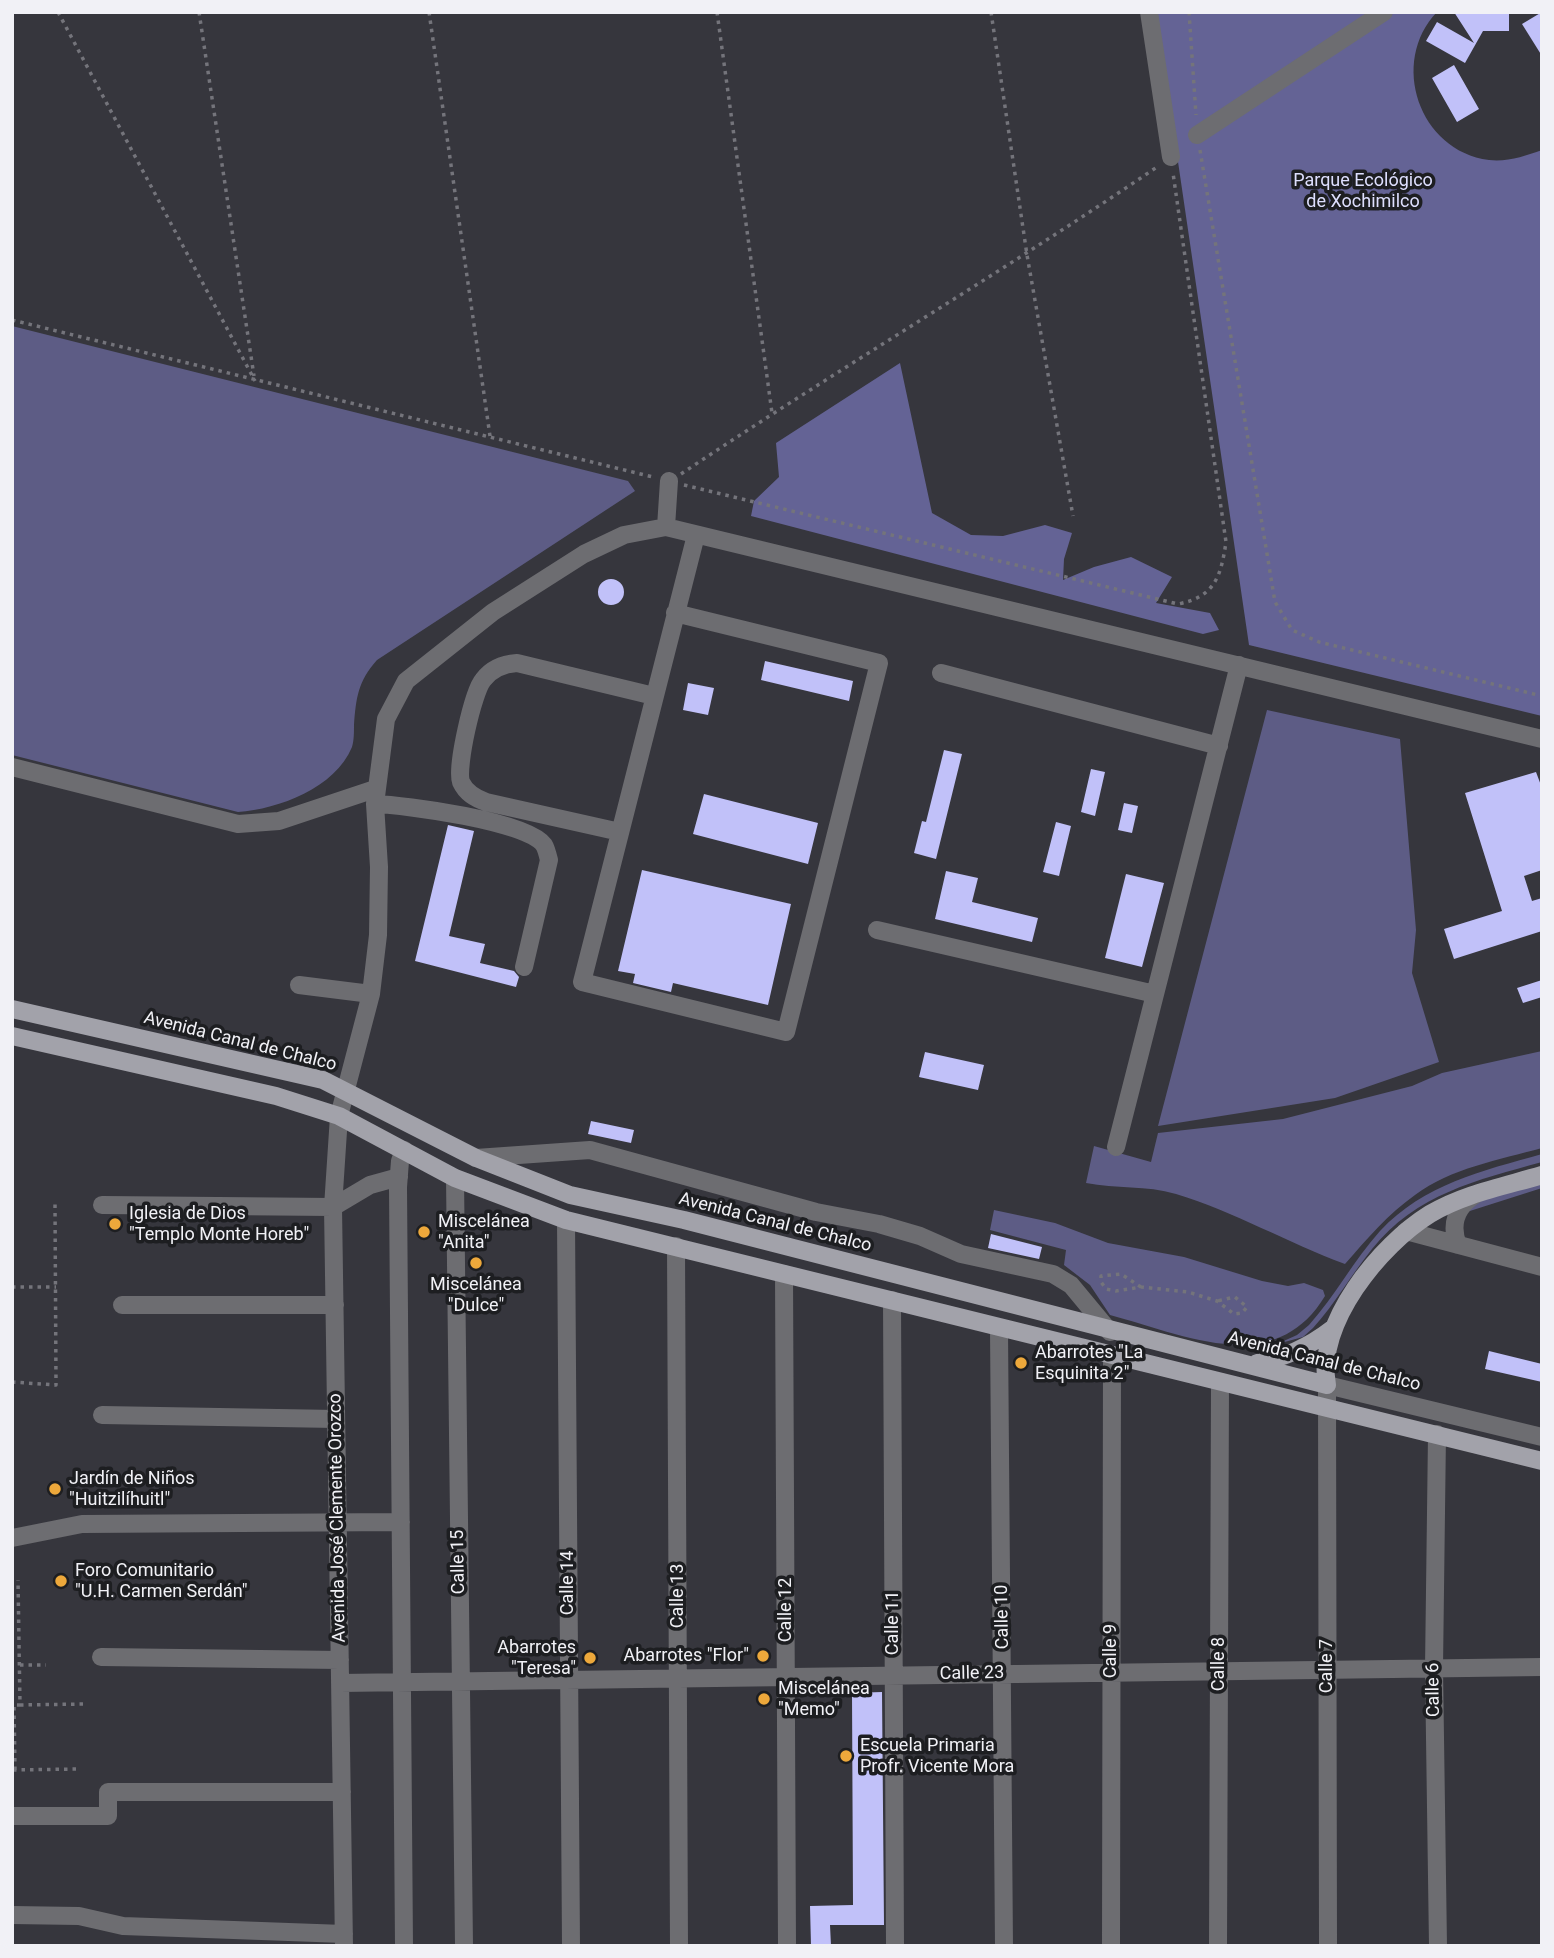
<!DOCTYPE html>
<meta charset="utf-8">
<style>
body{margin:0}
#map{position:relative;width:1554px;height:1958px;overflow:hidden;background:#36363d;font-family:Roboto,sans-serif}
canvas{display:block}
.frame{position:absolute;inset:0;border:14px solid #f1f1f6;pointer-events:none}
</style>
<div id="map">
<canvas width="1554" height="1958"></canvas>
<div class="frame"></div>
</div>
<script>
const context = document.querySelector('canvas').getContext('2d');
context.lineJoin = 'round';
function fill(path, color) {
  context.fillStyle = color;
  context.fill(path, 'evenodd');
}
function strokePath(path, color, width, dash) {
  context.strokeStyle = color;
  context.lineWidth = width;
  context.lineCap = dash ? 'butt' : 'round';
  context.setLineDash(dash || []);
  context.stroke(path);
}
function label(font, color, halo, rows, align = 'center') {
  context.font = font + ' Roboto,sans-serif';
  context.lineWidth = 7;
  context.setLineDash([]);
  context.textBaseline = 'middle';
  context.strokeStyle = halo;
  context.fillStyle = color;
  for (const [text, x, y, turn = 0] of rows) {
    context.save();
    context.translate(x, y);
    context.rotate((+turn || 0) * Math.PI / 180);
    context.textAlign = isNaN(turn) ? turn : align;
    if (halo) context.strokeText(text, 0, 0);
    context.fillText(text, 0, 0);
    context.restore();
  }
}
fill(new Path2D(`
 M12 326 628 481 635 491 377 660C358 681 356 698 354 725 354 732 354 741 352 747 335 788 279 809 238 812L12 755Z
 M1267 710 1400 739 1416 930 1412 973 1439 1062 1335 1098 1158 1126Z
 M1542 1051V1148C1499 1160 1451 1168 1415 1195 1388 1214 1367 1239 1345 1264 1288 1243 1235 1212 1176 1194 1146 1185 1116 1189 1086 1183L1094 1146 1151 1162 1158 1133 1283 1119 1412 1086 1442 1073Z
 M1542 1154V1162C1477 1180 1416 1194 1372 1249 1351 1275 1335 1304 1313 1328L1303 1337 1277 1344 1297 1335 1309 1325C1335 1296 1354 1260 1380 1231 1424 1184 1482 1171 1542 1154Z
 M1542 1180V1188L1451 1217 1453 1208Z
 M994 1210 1055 1223 1108 1243 1184 1257 1262 1281 1288 1286 1304 1283 1323 1290 1325 1296C1275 1379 1185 1335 1110 1315L1090 1285 1064 1265 1066 1250 990 1230Z`), '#5d5c85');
fill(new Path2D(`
 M1156 12H1437C1389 62 1419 151 1489 160 1508 162 1525 156 1542 150V716L1249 645Z
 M900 363 932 513 971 535 1003 536 1045 525 1072 533 1064 559 1063 580 1094 567 1131 557 1172 577 1156 603 1210 613 1219 630 1203 634 751 516 754 501 779 477 776 443Z`), '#646395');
fill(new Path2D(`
 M1454 12H1509V31H1483L1465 63 1426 41 1437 22 1474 43Z
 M1542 12V56L1522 24Z
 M1454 65 1479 109 1457 122 1432 78Z
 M598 592a13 13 0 1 1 26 0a13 13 0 1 1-26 0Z
 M765 661 853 681 849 701 761 680Z
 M688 683 714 688 708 715 683 710Z
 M944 750 962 754 936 859 914 853 922 821 926 822Z
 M1091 769 1105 772 1095 816 1081 812Z
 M1536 772 1542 788V870L1524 876 1532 901 1542 898V931L1454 959 1444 929 1502 911 1465 793Z
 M704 794 818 823 808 864 693 834Z
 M1124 803 1138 806 1132 833 1118 830Z
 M1056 822 1071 826 1059 876 1043 872Z
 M448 825 474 831 449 936 485 944 480 963 514 971 519 977 516 987 415 961Z
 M642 870 791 904 768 1005 673 983 671 992 633 983 635 974 618 971Z
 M946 871 978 878 972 902 1038 918 1032 942 935 919Z
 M1126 874 1164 883 1142 967 1105 958Z
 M1542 980V997L1523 1003 1517 988Z
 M925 1052 984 1065 978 1090 919 1077Z
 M591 1121 634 1130 631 1143 588 1134Z
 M991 1234 1042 1247 1039 1259 988 1248Z
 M1489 1351 1542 1364V1382L1485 1369Z
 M882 1692 884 1925H830L831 1946H811L810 1906 853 1905 852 1693Z`), '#c1c1f9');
strokePath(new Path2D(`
 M58 12 255 381
 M199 12 254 376
 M429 12 490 436
 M717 12 772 413
 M991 12 1027 255 1073 516
 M1189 12 1196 115
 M1200 150 1275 602 1292 630 1319 642 1542 696
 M12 320 653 477
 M681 474C838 369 1001 273 1157 167
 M684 485 1178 604C1215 597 1221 576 1226 542L1173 173
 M12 1287H56
 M1141 1287 1121 1274 1101 1276V1282L1106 1289 1116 1291 1141 1287 1188 1292 1217 1301 1234 1314 1242 1313 1247 1307 1235 1297 1217 1301
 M12 1382 56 1385 55 1204
 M20 1665H46
 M20 1705 86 1704
 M13 1770 77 1769
 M15 1770 14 1705H20L18 1580`), '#74747b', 3.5, [3.5, 5]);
strokePath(new Path2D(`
 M1149 12 1171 157
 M1197 135 1384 12
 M666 527 669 481
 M675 613 879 663 786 1032 582 982 696 535
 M941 673 1219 746
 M12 767 238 824 279 821 375 789
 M375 804C405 805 527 821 544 845 546 848 548 856 549 860L524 967
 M620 832 486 802C475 798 466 793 461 782 456 767 473 692 483 680 491 669 503 664 517 663L654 696
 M877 930 1155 994
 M299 985 371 994
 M1116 1147 1239 665
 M476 1158 590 1150 816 1212 879 1224 920 1236 961 1254 1053 1274 1071 1285 1110 1332
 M455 1178 464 1946
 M102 1205 333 1207 370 1185 399 1177
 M566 1220 571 1946
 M1406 1231 1542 1267
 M1458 1245C1450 1225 1456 1207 1475 1195
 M676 1246 679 1946
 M784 1274 787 1946
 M892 1300 895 1946
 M122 1305H335
 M999 1330 1004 1946
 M102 1415 336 1419
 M1437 1434 1434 1668 1438 1946
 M12 1538 82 1524 401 1522
 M101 1657 340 1660
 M340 1683 1542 1667
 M12 1816H108V1792H342
 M12 1915 79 1916 123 1926 344 1934
 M344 1946 333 1207 339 1116 371 994 378 935 379 867 375 804 386 719 406 681 493 612 584 554 624 535 666 527 1542 739
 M404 1946 398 1187 400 1161 404 1150
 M1111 1946 1112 1356
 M1218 1946 1220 1382
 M1328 1946 1327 1385 1542 1437`), '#6d6d71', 18);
strokePath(new Path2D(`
 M12 1009 323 1080 476 1158 570 1195 684 1220 1327 1385C1315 1324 1380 1245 1430 1214 1463 1194 1505 1186 1542 1175
 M12 1036 276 1096 339 1116 455 1178 566 1220 1542 1461
 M1257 1363C1285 1358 1310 1346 1332 1329`), '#a2a2aa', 18);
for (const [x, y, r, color] of [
 [115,1224,7,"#eda83b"],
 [424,1232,7,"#eda83b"],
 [476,1263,7,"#eda83b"],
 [1021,1363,7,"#eda83b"],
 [55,1489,7,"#eda83b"],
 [61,1581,7,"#eda83b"],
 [763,1656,7,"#eda83b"],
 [590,1658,7,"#eda83b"],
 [764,1699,7,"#eda83b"],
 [846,1756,7,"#eda83b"]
]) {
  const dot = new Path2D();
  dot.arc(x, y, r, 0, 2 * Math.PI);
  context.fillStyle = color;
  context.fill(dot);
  strokePath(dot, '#1d1e21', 2.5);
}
label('18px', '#dedffe', '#1d1e21', [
 ["Parque Ecológico",1363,181],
 ["de Xochimilco",1363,202]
]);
label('18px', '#f1f1f6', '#1d1e21', [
 ["Avenida Canal de Chalco",240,1042,14],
 ["Avenida Canal de Chalco",775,1223,14],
 ["Avenida Canal de Chalco",1324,1362,14],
 ["Avenida José Clemente Orozco",338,1518,-91],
 ["Calle 15",459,1562,-91],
 ["Calle 14",568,1583,-90],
 ["Calle 13",678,1596,-90],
 ["Calle 12",786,1610,-90],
 ["Calle 10",1003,1617,-91],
 ["Calle 11",893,1623,-90],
 ["Calle 9",1111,1651,-90],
 ["Calle 8",1219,1664,-90],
 ["Calle 7",1327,1666,-90],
 ["Calle 23",972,1674,-1],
 ["Calle 6",1434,1690,-91]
]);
label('18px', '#f1f1f6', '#1d1e21', [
 ["Iglesia de Dios",129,1214],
 ["\"Templo Monte Horeb\"",129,1235],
 ["Miscelánea",438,1222],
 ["\"Anita\"",438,1243],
 ["Miscelánea",476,1285,"center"],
 ["\"Dulce\"",476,1306,"center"],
 ["Abarrotes \"La",1035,1353],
 ["Esquinita 2\"",1035,1374],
 ["Jardín de Niños",69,1479],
 ["\"Huitzilíhuitl\"",69,1500],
 ["Foro Comunitario",75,1571],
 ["\"U.H. Carmen Serdán\"",75,1592],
 ["Abarrotes",576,1648,"right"],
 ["\"Teresa\"",576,1669,"right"],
 ["Abarrotes \"Flor\"",749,1656,"right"],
 ["Miscelánea",778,1689],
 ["\"Memo\"",778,1710],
 ["Escuela Primaria",860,1746],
 ["Profr. Vicente Mora",860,1767]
], 'left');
</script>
